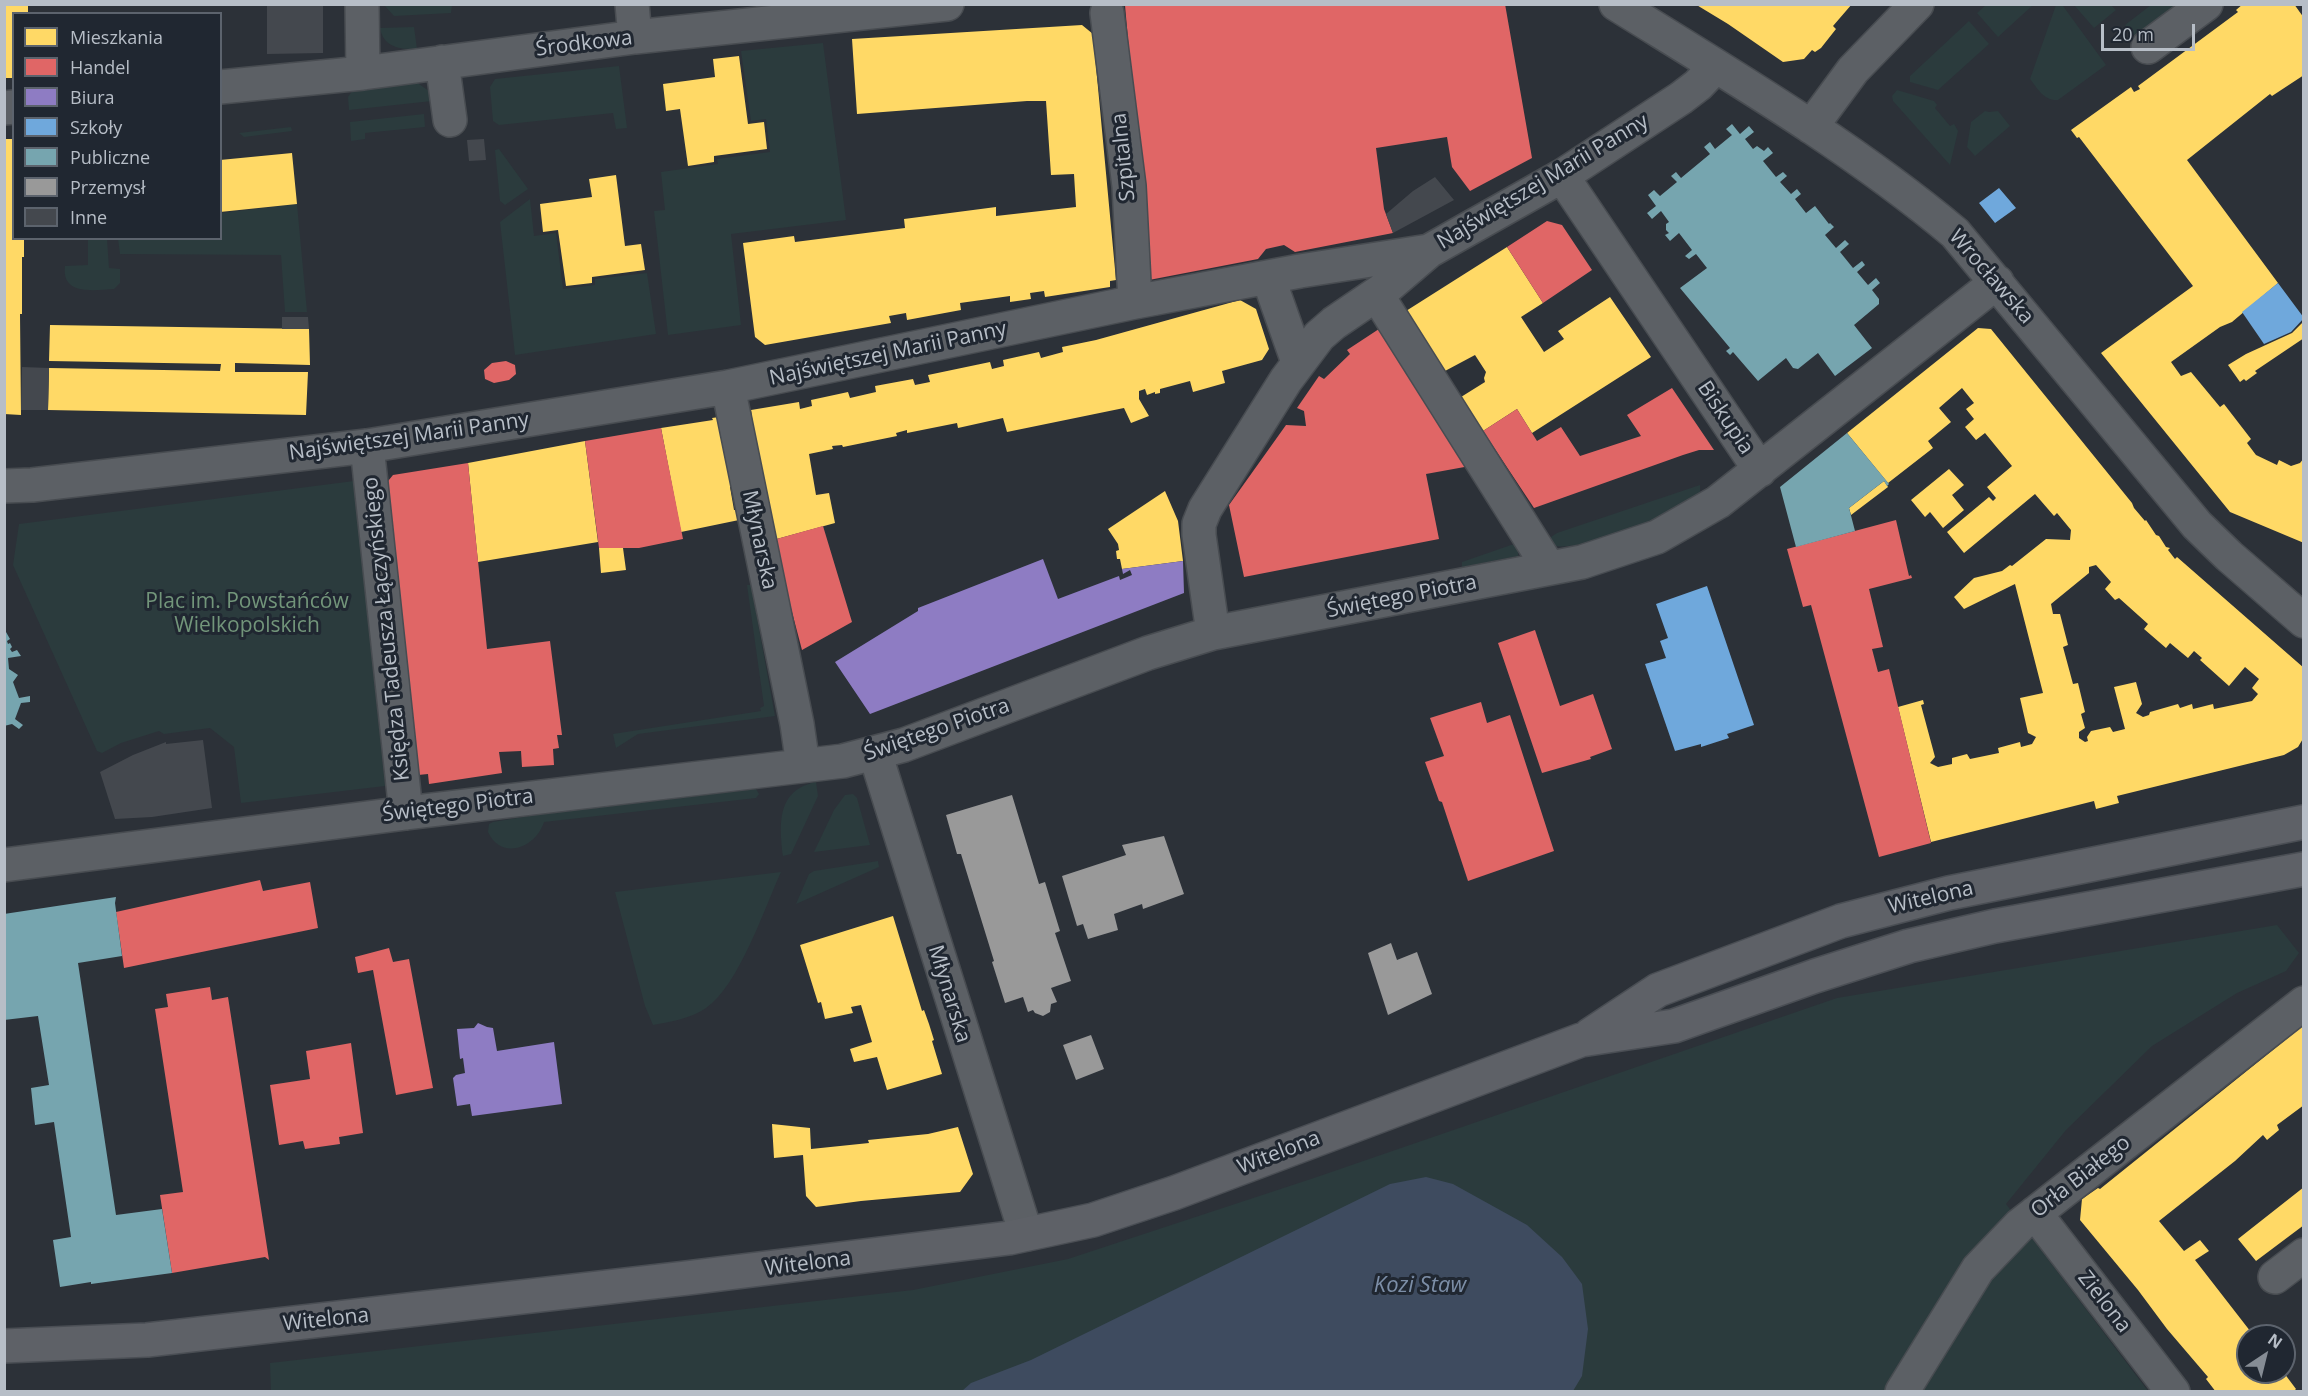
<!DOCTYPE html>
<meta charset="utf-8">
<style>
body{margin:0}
#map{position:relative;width:2308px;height:1396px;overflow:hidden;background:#2c3138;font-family:"Open Sans",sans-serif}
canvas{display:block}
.frame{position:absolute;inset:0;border:6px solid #b7bec7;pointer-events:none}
.legend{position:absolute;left:12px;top:12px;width:210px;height:228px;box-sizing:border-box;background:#202731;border:2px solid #5c636d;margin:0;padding:8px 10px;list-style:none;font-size:18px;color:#b7bec7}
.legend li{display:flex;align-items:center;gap:12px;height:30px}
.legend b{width:30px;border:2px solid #5c636d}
.north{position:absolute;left:2236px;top:1324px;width:60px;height:60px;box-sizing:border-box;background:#202731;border:2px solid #5c636d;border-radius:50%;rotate:35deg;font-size:16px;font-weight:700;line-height:24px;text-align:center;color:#b7bec7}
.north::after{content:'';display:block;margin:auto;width:21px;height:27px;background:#868d95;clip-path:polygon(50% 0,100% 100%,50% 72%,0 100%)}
.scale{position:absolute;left:2101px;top:24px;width:94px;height:27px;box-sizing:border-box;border:3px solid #b7bec7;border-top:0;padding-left:8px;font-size:18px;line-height:21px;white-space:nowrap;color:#b7bec7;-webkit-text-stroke:4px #202731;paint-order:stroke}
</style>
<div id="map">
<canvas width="2308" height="1396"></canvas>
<div class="frame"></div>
<ul class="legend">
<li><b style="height:16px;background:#ffd966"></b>Mieszkania</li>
<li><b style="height:16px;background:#e06666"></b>Handel</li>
<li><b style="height:16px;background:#8e7cc3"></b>Biura</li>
<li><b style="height:16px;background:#6fa8dc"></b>Szkoły</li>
<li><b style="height:16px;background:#76a5af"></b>Publiczne</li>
<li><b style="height:16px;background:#999"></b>Przemysł</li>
<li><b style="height:16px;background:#44484e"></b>Inne</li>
</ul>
<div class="north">N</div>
<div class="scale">20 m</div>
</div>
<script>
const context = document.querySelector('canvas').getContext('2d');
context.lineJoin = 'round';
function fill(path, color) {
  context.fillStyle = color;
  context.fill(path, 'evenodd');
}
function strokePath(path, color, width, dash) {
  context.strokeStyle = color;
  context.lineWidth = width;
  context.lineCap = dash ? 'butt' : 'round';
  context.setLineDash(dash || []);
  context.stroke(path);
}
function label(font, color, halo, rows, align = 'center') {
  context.font = font + ' "Open Sans",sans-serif';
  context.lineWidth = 6;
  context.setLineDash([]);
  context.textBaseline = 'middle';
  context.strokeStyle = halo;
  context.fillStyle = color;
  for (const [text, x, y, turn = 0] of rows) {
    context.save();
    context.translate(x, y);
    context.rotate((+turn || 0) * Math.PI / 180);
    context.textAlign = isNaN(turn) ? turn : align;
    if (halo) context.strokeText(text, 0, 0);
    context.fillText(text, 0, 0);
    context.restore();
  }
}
fill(new Path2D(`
 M377 5H452L451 13 394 16 384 5Z
 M1986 5V4L2033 5 1998 37 1977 13Z
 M2056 5 2063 6 2106 65 2058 100C2044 101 2038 89 2030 79Z
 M2074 5H2111L2116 10 2094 28Z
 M2151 5H2184L2138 41 2125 25Z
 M1969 21 1989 44 1938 90 1910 82V76Z
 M414 27 417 49C401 50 383 47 380 28Z
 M823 43 846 220 731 234 741 325 668 335 654 211 665 210 661 172 718 164 717 159 770 152 766 119 751 121 741 51Z
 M619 66 627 128 616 129 613 113 499 125 493 121 490 87 495 79Z
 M416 82 429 91 432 101 349 110 348 97 355 87Z
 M1897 90 1934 101 1937 105 1935 108 1950 126 1954 124 1958 131 1950 165 1893 101 1892 96Z
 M1985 111 1989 112 1998 111 2010 126 1975 156 1967 147 1971 122Z
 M424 114 425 127 365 133V139L351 141 350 122Z
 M291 127 292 131 244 137 239 133Z
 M499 149 528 189 505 205 500 201 495 150Z
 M530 199 534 236 556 233 563 289 595 285V279L647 273 656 334 515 355 500 222Z
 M297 204 307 312H285L281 255 120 254 118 239 220 238 221 213Z
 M88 239H107L109 268 120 269V283L114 289C95 290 61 296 65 266L88 265Z
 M354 481 385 786 241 803 234 747 210 728 164 734 159 731 121 743 102 753 97 751 13 565 19 524Z
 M1700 485V493C1677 515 1586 551 1554 546L1551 542V537L1557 533Z
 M1514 544 1518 545V556L1462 567V562Z
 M747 585H751L775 716 638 734 616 748 613 734 761 711 760 708 764 706Z
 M816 782 818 796 791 854 783 856C779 823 777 790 816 782Z
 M756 789 759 794 756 798 544 822C536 848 501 861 488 832L489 824 493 822 535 815Z
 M845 795 853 794 857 798 870 845 814 852 834 810Z
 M878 861 879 867 796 904 809 874 814 871Z
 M781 872C764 909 739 985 706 1008 692 1018 670 1022 653 1025L645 1006 615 892Z
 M2277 925 2299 953 2286 971 2237 993 2152 1046 2066 1130 2006 1204 2148 1391 271 1392 270 1363 913 1290 1068 1259 1314 1178 1837 998Z`), '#2b3b3d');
fill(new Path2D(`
 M1426 1177 1453 1184 1527 1225 1562 1257 1582 1284 1588 1329 1582 1376 1573 1391H962L971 1383 1031 1360 1390 1184Z`), '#3e4b5f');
fill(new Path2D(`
 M4 4H28V14H14V78H4Z
 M1695 4H1852L1833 26 1836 29 1821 48 1815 52 1812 50 1804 59 1783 62 1728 24Z
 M2243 4H2294L2304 18V75L2272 96 2270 94 2187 160 2278 283 2232 322 2220 327 2171 362 2181 376 2191 372 2220 407 2224 404 2251 439 2247 443 2256 455 2277 465 2279 460 2291 466 2300 463 2304 458V543L2230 512 2101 353 2193 286 2079 137 2077 138 2071 130 2131 87 2134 92 2140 89 2138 86 2238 12 2236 10Z
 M1082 25 1093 34 1116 280 1110 281V287L1045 297 1044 291 1030 293 1031 299 1010 302V296L960 303 961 310 907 320 906 313 889 316 891 323 765 345 755 337 743 243 794 236 795 242 905 228 904 219 996 207V216L1076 207 1074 174 1051 175 1046 101H1027L857 114 852 39Z
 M739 56 748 124 764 122 767 149 714 156V162L688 166 680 109 666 111 663 84 715 77 713 59Z
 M4 139H14V238H24V257H22V314H20L21 415 4 414Z
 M292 153 297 204 220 212V160Z
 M616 175 625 246 641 244 645 270 592 277V283L566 286 558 230 543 232 540 204 592 197 589 179Z
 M1507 247 1543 303 1521 317 1544 352 1564 339 1558 331 1610 297 1651 357 1532 433 1517 409 1483 431 1461 397 1485 382 1484 378 1486 372 1475 355 1445 371 1406 311Z
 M1240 300 1256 309 1269 349 1262 360 1222 371 1225 383 1193 392 1190 381 1160 389V393L1155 394V392L1147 395 1145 389 1139 391V399L1149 416 1131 423 1124 408 1007 432 1003 418 958 428 957 423 907 433V430L896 433 897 436 843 447 842 445 832 446 833 449 809 454 816 495 829 493 835 523 773 540 764 502 751 410 799 402 800 409 812 406 811 400 848 392 850 398 876 392 875 386 913 379 915 385 930 382 928 375 990 362 992 369 1004 366 1003 360 1039 352 1041 358 1063 352 1062 347 1096 340Z
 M2304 321V338L2255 371 2257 373 2246 381 2244 379 2240 382 2228 365 2246 354 2292 333Z
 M50 325 309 329 310 365 235 363V372H308L306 415 48 410 49 368 220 371 221 364 49 361Z
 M1978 328 1991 329 2132 503 2134 508 2145 521 2146 520 2156 535 2159 536 2166 547 2170 548 2168 550 2175 559 2177 557 2304 668V737L2298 747 2284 755 2117 796 2119 803 2096 809 2094 801 1931 842 1898 707 1923 700 1924 704 1921 705 1935 757 1930 763 1938 767 1952 764V758L1967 754 1970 759 1999 753 1998 748 2020 742 2021 747 2032 744 2036 737 2028 733 2020 698 2043 693 2015 584 1964 609 1954 597 1974 578 2002 571 2010 565 2012 566 2046 539 2070 540 2071 530 2057 513 2054 516 2035 494 1964 553 1947 532 1989 497 1993 501 1996 498 1987 487 2012 466 1985 433 1976 440 1965 427 1974 419 1966 409 1974 403 1962 388 1939 408 1951 422 1928 441 1933 448 1888 483 1847 433ZM2096 565 2111 582 2105 589 2115 600 2119 598 2148 624 2144 629 2166 648 2170 643 2188 658 2194 651 2202 658 2200 660 2229 686 2245 667 2259 679 2252 688 2258 694 2252 701 2214 709 2213 704 2193 709 2192 704 2180 708 2178 704 2150 712 2149 715 2143 717 2136 713 2142 704 2136 682 2114 687 2125 729 2113 732 2110 727 2091 731 2087 737 2088 741 2085 742 2079 738V732L2085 728 2081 714 2085 712 2078 683 2073 684 2063 647 2068 645 2060 614H2053L2051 604 2089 573V567Z
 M719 417V426L732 487H730L734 510H737L739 520 681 532 661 428 713 420 712 418Z
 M585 441 598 542 478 562 468 463Z
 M1949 469 1964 485 1952 495 1964 510 1943 528 1930 512 1925 517 1911 500Z
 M1884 481 1888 487 1851 515 1849 508Z
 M1165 491 1178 521 1183 561 1122 569 1120 559H1117L1116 551 1119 550 1118 544 1108 529Z
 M599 548H623L626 570 601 573Z
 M893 916 922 1011 924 1010 929 1024 934 1040 932 1041 942 1074 887 1090 877 1057 854 1062 850 1049 872 1042 861 1005 851 1007 853 1013 825 1019 821 1002 818 1003 800 945Z
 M2304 1025V1105L2277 1125 2279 1130 2267 1140 2263 1135 2235 1161 2159 1221 2184 1251 2200 1240 2209 1251 2195 1260 2254 1336H2248V1372H2271L2276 1378 2284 1373 2296 1389 2293 1392H2216L2206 1379 2208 1377 2167 1329 2138 1290 2080 1220 2082 1199 2098 1188 2100 1189Z
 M772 1124 810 1128 811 1149 869 1143 868 1140 928 1134 958 1127 973 1174 960 1192 861 1201 816 1207 806 1196 803 1155 774 1158Z
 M2304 1187V1225L2256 1261 2238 1239Z`), '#ffd966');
fill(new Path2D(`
 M1131 4H1505L1532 158 1470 191 1452 167 1447 137 1376 148 1384 209 1393 233 1295 252 1284 245 1266 249 1258 259 1149 280 1125 5Z
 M1547 221 1562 225 1592 270 1543 303 1507 247Z
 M1382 327 1470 466 1426 474 1439 539 1244 577 1229 505 1286 425 1306 426 1304 411 1297 408 1319 376 1324 379 1350 354 1347 350Z
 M506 361 515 365 516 374 509 380 494 383 485 379 484 370 492 363Z
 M1672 388 1714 450H1699L1683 455 1534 508 1483 431 1517 409 1537 441 1561 427 1580 456 1641 436 1627 415Z
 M661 428 683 539 639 548H599L585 441Z
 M468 463 487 649 550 641 562 735H557L559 748 553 749 554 765 522 767 521 751 499 752 502 773 429 784 428 774 418 775 384 486 393 475Z
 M1896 520 1909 576 1911 575 1912 578 1869 589 1883 647 1872 649 1878 672 1889 669 1931 843 1879 857 1811 605 1803 607 1787 549Z
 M823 526 852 622 802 650 773 540Z
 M1535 630 1560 706 1593 694 1612 749 1590 757 1591 759 1542 773 1498 643Z
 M1481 702 1487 723 1510 715 1554 851 1468 881 1442 802 1439 801 1425 762 1444 756 1430 718Z
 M260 880 263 891 310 882 318 928 124 968 116 912Z
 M389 948 393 962 409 959 433 1088 396 1095 373 970 358 973 355 957Z
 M210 987 212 1000 228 997 269 1260 265 1257 172 1273 160 1195 183 1192 155 1009 168 1007 166 994Z
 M351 1043 363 1133 339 1137 340 1144 305 1149 303 1141 279 1145 270 1085 310 1079 306 1051Z`), '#e06666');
fill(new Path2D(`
 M1043 559 1058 599 1119 576 1120 580 1132 575 1130 570 1123 574 1122 569 1183 561 1184 593 870 714 835 662 918 611V608Z
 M478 1023 487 1027 493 1028 497 1051 554 1042 562 1104 472 1116 470 1104 457 1106 453 1078 456 1075 465 1073 463 1058 460 1059 457 1029 474 1028Z`), '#8e7cc3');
fill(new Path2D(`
 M1999 188 2016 208 1995 223 1979 203Z
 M2278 283 2304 318 2291 332 2264 344 2242 312Z
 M1707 586 1754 725 1727 734 1729 738 1701 747V744L1675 751 1645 664 1666 658 1660 641 1668 638 1656 604Z`), '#6fa8dc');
fill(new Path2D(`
 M1732 124 1740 134 1749 126 1754 132 1745 139 1753 149 1757 146 1764 151 1768 147 1773 153 1763 161 1776 177 1783 172 1787 176 1780 182 1791 194 1797 189 1801 194 1795 199 1806 213 1815 206 1829 224 1830 223 1834 227 1825 235 1836 248 1845 240 1849 244 1840 252 1853 268 1862 261 1865 265 1857 272 1868 285 1876 278 1880 283 1872 290 1879 299V304L1854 325 1872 348 1835 376 1818 353 1798 369 1793 368 1786 358 1758 381 1733 352 1730 355 1726 351 1730 348 1680 288 1707 268 1696 254 1689 259 1685 256 1692 250 1679 233 1670 241 1665 235 1669 233 1666 230V224L1669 222 1661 211 1652 219 1647 213 1656 206 1648 195 1654 190 1660 196 1677 182 1671 176 1676 172 1681 178 1710 154 1704 147 1710 142 1715 149 1732 135 1726 129Z
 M1847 433 1889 484 1887 486 1884 481 1849 508 1855 531 1796 547 1780 487Z
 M6 632 10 639 7 641 8 644 10 643 12 647 10 649 12 652 17 650 21 656 8 658 9 669 18 675 13 682 19 698 30 696V702L21 703 15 719 23 725 19 729 12 724 4 726V634Z
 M116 897 115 903 122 956 78 963 116 1215 162 1209 172 1273 91 1284V1282L60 1287 53 1240 71 1237 54 1122 35 1125 31 1088 49 1085 38 1016 4 1020V914Z`), '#76a5af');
fill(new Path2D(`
 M1012 795 1039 884 1045 882 1060 931 1055 933 1071 981 1051 988 1057 1002 1051 1004 1050 1012 1043 1016 1035 1013 1033 1010 1028 1012 1023 997 1005 1003 992 962 994 961 961 854H957L946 815Z
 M1164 836 1184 894 1143 909 1142 904 1114 914 1118 930 1088 939 1083 924 1077 926 1062 876 1126 855 1122 845Z
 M1391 943 1397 960 1417 952 1432 994 1388 1015 1368 953Z
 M1091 1035 1104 1069 1076 1080 1063 1045Z`), '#999');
fill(new Path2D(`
 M267 4H323V53L267 54Z
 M484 139 486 160 469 161 467 140Z
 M1435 177 1454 200 1393 233 1386 214 1413 191Z
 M282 317H308L309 329H282Z
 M22 367 49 368 48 410H21Z
 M203 740 212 808 152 817 115 819 100 772 133 755 166 742V744Z`), '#44484e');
const minor = new Path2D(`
 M362 4 363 73
 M632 4 635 37
 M1616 4C1732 76 1851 146 1955 233L2197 525 2229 556 2304 621
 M1107 13 1129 186 1135 302
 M2148 47 2206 4
 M442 62 450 120
 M220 87 363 73 635 37 947 4
 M4 108 14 107
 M1811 127 1853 70 1917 4
 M1562 176 1760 470
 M1268 277 1298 362
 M1377 295 1549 568
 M728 387 797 724 803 765
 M367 446 406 813
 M4 486 32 485 367 446 728 387 1135 302 1300 271 1429 251 1562 176 1681 98 1698 85 1716 66
 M1213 633 1199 535V524L1205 509 1286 380 1319 336 1334 323 1387 287 1429 251
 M875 753 1026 1234
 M4 865 406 813 843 761 904 745 1148 653 1213 633 1582 562 1657 537 1718 502 1997 282
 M2035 1213 2173 1392
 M2275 1277 2304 1255
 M1902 1392 1978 1269 2020 1225 2304 1003`);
const major = new Path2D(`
 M1590 1035 1658 990 1841 921 1949 893 2304 822
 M4 1346 147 1340 687 1278 1009 1238 1093 1220 1174 1193 1581 1040 1674 1026 1815 976 1909 946 1995 926 2304 869`);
strokePath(minor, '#484c51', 36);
strokePath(major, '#4a4e54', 36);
strokePath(minor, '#5c6065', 33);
strokePath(major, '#5e6167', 33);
label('21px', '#b7bec7', '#202731', [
 ["Środkowa",584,44,-7],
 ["Szpitalna",1124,157,-96],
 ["Najświętszej Marii Panny",1543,182,-31],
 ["Wrocławska",1991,277,49],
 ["Najświętszej Marii Panny",888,354,-12],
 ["Biskupia",1725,418,56],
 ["Najświętszej Marii Panny",409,437,-8],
 ["Młynarska",759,540,78],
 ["Świętego Piotra",1402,597,-11],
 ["Księdza Tadeusza Łączyńskiego",387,629,-96],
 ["Świętego Piotra",937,730,-19],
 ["Świętego Piotra",458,806,-7],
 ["Witelona",1931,898,-13],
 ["Młynarska",949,994,73],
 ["Witelona",1279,1153,-21],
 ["Orła Białego",2081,1177,-38],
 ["Witelona",808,1264,-7],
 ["Zielona",2104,1302,52],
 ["Witelona",326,1320,-6]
]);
label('21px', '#72957a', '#202731', [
 ["Plac im. Powstańców",247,602],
 ["Wielkopolskich",247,626]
]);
label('italic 22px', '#7c8ea7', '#202731', [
 ["Kozi Staw",1420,1286]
]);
</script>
